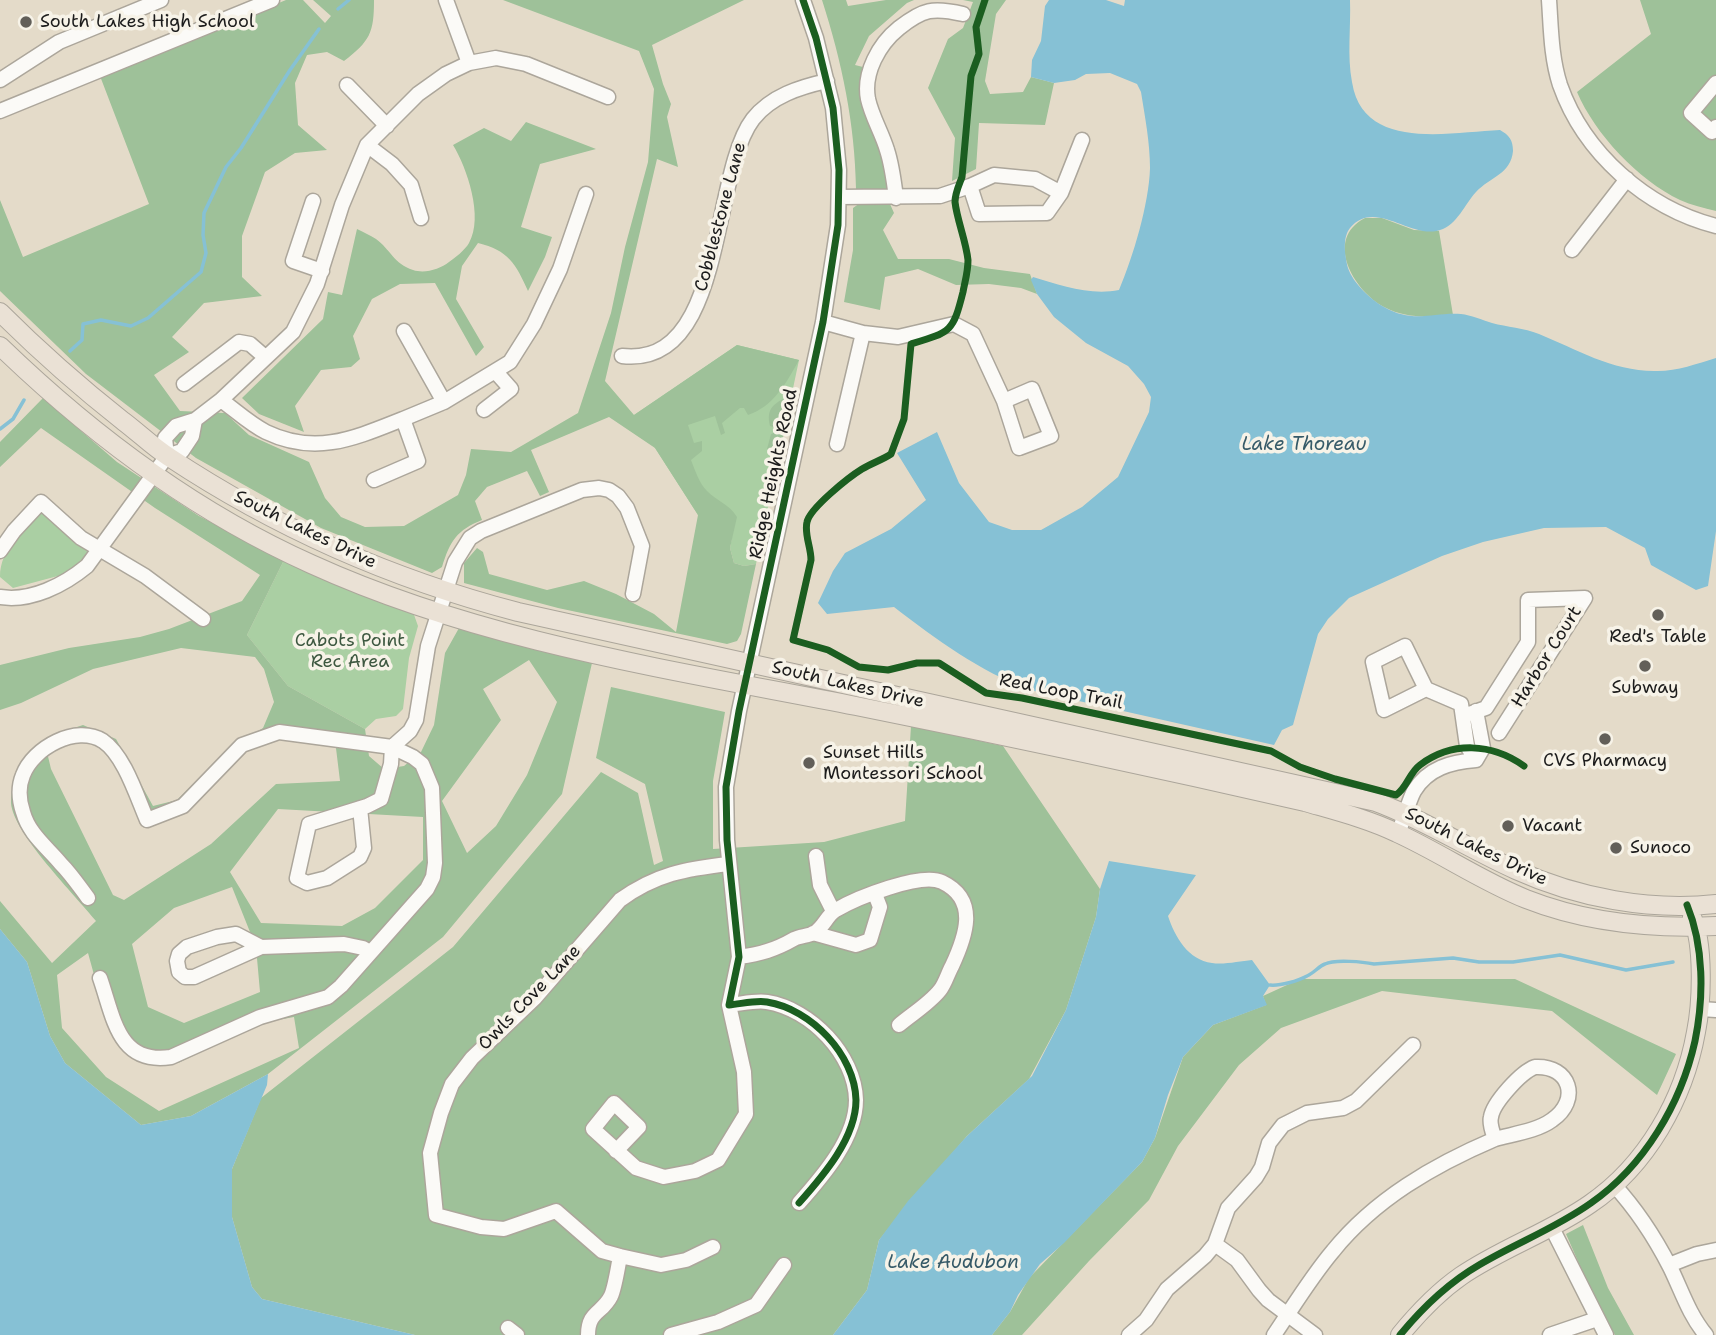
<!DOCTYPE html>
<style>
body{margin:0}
canvas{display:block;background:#e4dbc9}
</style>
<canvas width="1716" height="1335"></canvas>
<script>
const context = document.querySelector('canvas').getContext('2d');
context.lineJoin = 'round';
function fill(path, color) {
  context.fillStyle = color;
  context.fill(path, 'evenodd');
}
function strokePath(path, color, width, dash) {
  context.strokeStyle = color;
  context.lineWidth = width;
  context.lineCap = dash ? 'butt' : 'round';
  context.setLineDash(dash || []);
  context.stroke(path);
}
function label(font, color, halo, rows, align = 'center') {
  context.font = font + ' "Shantell Sans",sans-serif';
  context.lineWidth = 7;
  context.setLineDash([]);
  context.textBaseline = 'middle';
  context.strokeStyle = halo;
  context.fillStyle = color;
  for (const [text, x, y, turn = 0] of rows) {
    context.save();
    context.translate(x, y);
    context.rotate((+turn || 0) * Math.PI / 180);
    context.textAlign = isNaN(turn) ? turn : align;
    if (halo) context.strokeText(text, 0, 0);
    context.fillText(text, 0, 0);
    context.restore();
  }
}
fill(new Path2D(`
 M737 345 799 360 756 564 744 566 734 563 730 548 732 537 698 515 634 415Z
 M42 511 90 551 69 573 13 588 0 577C0 547 25 532 42 511Z
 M284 560 413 612 418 626 409 658 403 709 396 716 376 719 365 729 288 686 247 635Z`), '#aacfa3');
fill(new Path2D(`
 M286 0H303L325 23 331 16 313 0H374C374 33 370 41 344 61L327 52 307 55 295 83 298 125 327 150 295 153 265 172 242 236V277L262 296 204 303 172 337 189 352 154 375 180 411 225 413 249 435 309 462 325 498 341 517 365 527 404 526 458 495 466 475 471 449 511 452 578 413 611 313 625 247 648 162 654 89 639 51 503 0H744L652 45 663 84 671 104 667 117 678 167 657 159 605 381 634 415 737 345 799 360C787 382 773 407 748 415L744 408H740L722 423 725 433 721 435 715 416 688 425 694 443 702 441V451L691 460C695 470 699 483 707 491 717 501 729 504 737 517L730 548 734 563 744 566 756 564 741 634 737 641 727 644 558 608 464 583V563L477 548 483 552 489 574 547 590 584 581 616 594 654 614 676 632 698 515 655 448 609 417 531 450 549 492 540 496 527 471 487 487 475 501 482 520C457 530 450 541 442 567L432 573 321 528 196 458 86 374 0 291V200L23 257 149 204 100 76Z
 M822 0H846L848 6 886 0H914L907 3 869 36 855 65 863 67C858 101 866 111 877 141 883 156 886 173 890 189H856C855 124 842 62 822 0Z
 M963 0H1006L996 14 985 81 990 94 1023 92 1031 77 1054 83 1045 125 979 123 976 169 952 181 955 138 928 88 948 39 963 28 973 2Z
 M1640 0H1716V211C1704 208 1691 205 1680 200 1638 180 1595 134 1577 92L1651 34Z
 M526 122 596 149 540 164 521 227 552 237 545 257 528 291C516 264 508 250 478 243L462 266 456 299 484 347 476 356 435 283 400 284 372 299 353 336 360 359 351 367 321 370 295 406 304 432 259 414 242 398 323 319 328 292 342 295 357 229C363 232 370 235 376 239 390 249 394 264 413 270 425 274 440 269 449 262 455 258 465 250 469 243 484 217 467 168 453 145L484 128 511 141Z
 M860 203 890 204 894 213 883 230 898 259H949L984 268 1030 274 1037 294 1021 288 989 284 956 285 918 269 885 277 880 310 844 302 853 250V208Z
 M1365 218H1382L1414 230 1439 231 1453 315C1429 317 1407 319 1384 307 1353 290 1324 239 1365 218Z
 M43 398 117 462 199 516 284 560 247 635 288 686 365 729 369 756 384 769 404 766 421 752 434 725 445 653 459 628 592 663 562 794 443 937 268 1074 191 1116 141 1125 65 1063 50 1036 27 962 0 929V901L52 963 96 921C76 896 13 833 11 803 10 788 18 774 27 763 46 739 54 734 83 725L116 739 153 806 177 800 224 753 263 728 274 702 264 669 255 657 181 648 93 669 21 703 0 710V665L69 648 140 637 169 629 242 601 260 575 155 508 41 428 0 467V442ZM529 660 557 702 527 775 496 826 467 853 442 801 501 720 483 689ZM279 732 335 740 340 781 276 784 211 844 124 900 113 895 51 769 46 748 85 734 117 754 147 820 183 806 242 745ZM278 809 423 817V860L375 908 342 926 261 923 230 872ZM232 887 256 947 260 992 184 1023 148 1007 132 944 174 908ZM88 953 109 1029 124 1052 136 1061 156 1065 178 1063 261 1023 294 1017 299 1048 159 1111 106 1077 62 1028 57 975Z
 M783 399 791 401 786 421 777 428 770 426C767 412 770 406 783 399Z
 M776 432 784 433 779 456 770 455 767 449 771 434Z
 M611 687 725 712 713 781V849L824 842 905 821 911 726 1003 746 1100 889 1096 917 1066 1010 1029 1079 967 1136 879 1240 867 1290 833 1335H415L262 1299 252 1287 232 1217V1169L261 1098 453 947 601 772 638 793 654 865 663 861 645 784 596 758Z
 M1300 979H1515L1676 1054 1657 1095 1552 1011 1382 991 1281 1028 1239 1065 1178 1146 1149 1200 1089 1261 1022 1335H992L1010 1312 1029 1278 1142 1162 1155 1138 1183 1057 1213 1025 1266 1005 1263 996Z
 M1583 1225 1608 1288 1634 1335H1615L1591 1291 1566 1234Z`), '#9ec199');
fill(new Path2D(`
 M1049 0H1106L1124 6 1125 0H1350C1351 27 1347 56 1352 82 1363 152 1450 132 1500 130 1509 135 1513 140 1513 151 1511 174 1490 177 1476 192 1465 204 1457 225 1440 230 1411 240 1375 198 1350 228 1342 238 1345 256 1348 268 1353 283 1371 300 1384 307 1414 324 1432 312 1461 314 1471 315 1482 320 1492 323 1507 327 1524 328 1539 334 1576 349 1612 371 1654 371 1675 372 1696 364 1716 358V531L1708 586 1696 590 1651 565 1645 548 1606 527 1544 528 1483 542 1442 556 1349 598 1328 619 1318 634 1293 725 1282 730 1274 745 1030 690C979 671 937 640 894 607L827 614 818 603 833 571 845 553 891 529 926 500 897 453 937 432 959 483 989 522 1012 530H1041L1082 507 1118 477 1149 412 1151 397 1144 384 1128 366 1086 343 1054 317 1037 294 1031 280 1033 277C1060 285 1090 296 1119 290 1133 257 1149 204 1150 168 1150 143 1145 117 1141 92L1137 84 1110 73 1086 74 1075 80 1054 83 1031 77 1032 60 1041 41 1045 6Z
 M1109 861 1196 875 1168 916C1175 937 1188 960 1212 963 1224 965 1240 961 1252 960L1270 985 1263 996 1267 1005 1213 1025 1183 1057 1168 1095 1155 1138 1142 1162 1064 1243 1040 1264 1018 1295 1010 1312 992 1335H833L867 1290 879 1240 908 1201 967 1136 1032 1076 1066 1010 1096 917 1100 889Z
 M0 929 27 962 50 1036 65 1063 141 1125 191 1116 268 1074 267 1085 232 1169V1217L252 1287 262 1299 415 1335H0Z`), '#86c1d5');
strokePath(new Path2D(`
 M338 9 349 0
 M70 351 82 340 83 324 101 320 131 326 148 318 201 272 206 253 203 235 204 213 226 167 241 148 290 70 319 29
 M0 429 13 419 24 400
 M1270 985C1280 986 1298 981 1307 976 1314 973 1319 966 1325 964 1335 959 1364 962 1374 964L1453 958 1479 962H1513L1560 955 1626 970 1673 962`), '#86c1d5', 3.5);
const minor = new Path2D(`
 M446 0 469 63
 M1549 0C1551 28 1551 57 1560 85 1584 153 1646 208 1716 226
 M0 80 59 42 161 0
 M1716 83 1691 113 1712 132 1716 127
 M347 85 387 126
 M0 111 272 0
 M367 145 392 164 411 185 421 218
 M994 175 1035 179 1061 193 1047 213 979 214 970 186Z
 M1061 193 1082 140
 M839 197 940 196 970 186
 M896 198C894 182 892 165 887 150 882 133 872 117 868 99 863 73 879 44 899 28 923 9 933 7 963 14
 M313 201 293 261 322 271
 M1572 250 1627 179
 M823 322 863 333 898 337 954 324 973 334 1004 401 1019 448 1051 436 1032 389 1004 401
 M404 331 444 402
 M622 356C727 368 710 175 753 119 771 96 800 87 827 81
 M184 384 239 342 250 344 265 357
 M221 400C235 410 250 424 266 432 316 456 355 438 403 419L418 461 374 480
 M484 410 511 389 495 371
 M403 419 444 402 510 362 534 324 560 269 586 194
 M837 444 863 333
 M167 456 165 438 176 426 195 420 221 400 293 332 317 284 342 205 367 145 418 94 446 74 469 63 496 58 526 64 608 97
 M167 456 182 451 192 436 195 420
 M0 551 14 531 41 502 81 538 145 576 203 619
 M0 597C31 602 64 585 87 566L167 456
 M1426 689 1384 710 1373 662 1405 646 1426 689 1461 704 1467 746 1476 760
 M1476 711 1483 748 1476 760
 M1463 716 1486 708 1528 642V600L1585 598 1499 733
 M392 747 410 731 416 720 428 646 455 562 470 538 481 531 582 490 599 488 609 490 618 496 627 508 642 546 633 594
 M360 808 364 848 360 857 327 878 307 883 297 878 309 824 367 806 381 799 391 764 392 747
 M1398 833C1403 822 1409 800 1414 791 1428 768 1451 762 1476 760
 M816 856 820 885 833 911
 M88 898C79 886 71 874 61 864 47 847 29 834 23 812 19 800 18 787 23 775 33 748 76 724 103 741 124 755 137 797 147 820L183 806 242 745 279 732 392 747 413 757 422 764 432 788 435 863 433 877 427 889 341 986 328 997 260 1017 171 1057C118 1065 114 1018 100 978
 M813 933 856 945 870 940 880 907 875 894
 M261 947 194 977H185L179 972 177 961 179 954 187 947 217 937 236 934 261 947 344 944 363 948 370 952
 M739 957C760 954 775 950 794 939 800 936 808 936 814 933 824 927 827 915 836 910 856 898 921 872 942 882 980 900 965 938 952 966 948 973 945 984 940 990 930 1003 912 1014 899 1025
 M1701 1009 1716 1010
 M1535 1067C1570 1065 1581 1100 1552 1120 1537 1131 1513 1134 1495 1139 1493 1133 1489 1124 1491 1117 1493 1103 1521 1072 1535 1067Z
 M616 1151 639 1127 614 1103 593 1129 636 1168 664 1177 695 1171 718 1160 746 1114 744 1072 729 1005
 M1614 1185C1637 1210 1654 1236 1670 1267 1681 1289 1689 1315 1706 1335
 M799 1203C823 1176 856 1138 856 1100 855 1055 811 1009 767 1002 756 1000 741 1004 729 1005L739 957 727 840 726 787 739 711 823 322 838 225 839 170 833 108 816 38 803 0
 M1551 1226 1606 1335
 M1215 1244 1237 1260 1259 1290 1268 1300 1315 1335
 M713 1247 686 1260 661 1265 620 1256 602 1251 556 1211 504 1229 481 1227 436 1215 430 1153 441 1113 452 1084 472 1058 535 998 620 900C656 874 685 869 729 864
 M1669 1265 1697 1254 1716 1250
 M508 1328 517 1335
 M588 1335C588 1311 602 1314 611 1296 615 1287 618 1267 620 1256
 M671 1335 718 1322 756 1305 784 1265
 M1129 1335 1146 1320 1167 1289 1205 1256 1215 1244 1228 1208 1256 1177 1262 1167 1269 1143 1283 1125 1307 1113 1343 1108 1356 1101 1413 1045
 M1274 1335C1293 1307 1311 1277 1333 1251 1375 1199 1434 1165 1495 1139
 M1550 1335 1597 1319`);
const major = new Path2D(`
 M0 312C39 351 80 387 123 421 139 433 153 447 169 457 276 528 395 580 518 612L1376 802C1425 820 1469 849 1516 870 1578 898 1649 911 1716 904
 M0 346C91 434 195 512 311 564 482 642 673 670 856 706 1006 736 1156 768 1305 802 1336 811 1368 819 1397 833 1441 853 1481 881 1526 899 1587 923 1651 929 1716 926
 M1400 1335C1418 1313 1438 1292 1461 1276 1502 1248 1550 1232 1590 1204 1647 1165 1684 1099 1696 1032 1702 1002 1704 944 1692 917`);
strokePath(minor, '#aca69b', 17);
strokePath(major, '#aca69b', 20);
strokePath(minor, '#fbfaf7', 14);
strokePath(major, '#eae1d5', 18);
strokePath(new Path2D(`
 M985 0 976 27 979 54 971 76 962 177C959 185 955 193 955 202 957 220 966 241 968 260 968 272 965 281 963 292 953 332 951 332 911 344L904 419 891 454C882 460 872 463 862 469 849 477 810 508 807 522 804 534 811 547 811 560L793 640 828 650 859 667 888 670 917 663H939L986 693 1022 698 1271 751 1300 767 1335 779 1396 795C1407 788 1409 773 1420 765 1452 741 1492 743 1524 766
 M799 1203C823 1176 856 1138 856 1100 855 1055 811 1009 767 1002 756 1000 741 1004 729 1005L739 957 727 840 726 787 739 711 823 322 838 225 839 170 833 108 816 38 803 0
 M1400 1335C1423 1307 1448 1283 1479 1265 1516 1243 1556 1228 1591 1203 1644 1166 1681 1104 1695 1041 1704 997 1704 946 1687 905`), '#1b5e20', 7);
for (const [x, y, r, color] of [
 [26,22,7,"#625f59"],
 [1658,615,7,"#625f59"],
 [1645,666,7,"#625f59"],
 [1605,739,7,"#625f59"],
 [809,763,7,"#625f59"],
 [1508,826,7,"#625f59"],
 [1616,848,7,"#625f59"]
]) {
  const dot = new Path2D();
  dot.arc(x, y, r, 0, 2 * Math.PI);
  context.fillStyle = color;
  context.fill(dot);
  strokePath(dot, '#f7f3e8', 2.5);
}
label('18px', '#1c1c1c', '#f7f3e8', [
 ["South Lakes High School",40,22],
 ["Red's Table",1658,637,"center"],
 ["Subway",1645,688,"center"],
 ["Sunset Hills",823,753],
 ["Montessori School",823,774],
 ["CVS Pharmacy",1605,761,"center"],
 ["Vacant",1522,826],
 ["Sunoco",1630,848]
], 'left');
label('18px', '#1c1c1c', '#f7f3e8', [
 ["Cobblestone Lane",721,217,-75],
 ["Ridge Heights Road",774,474,-78],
 ["South Lakes Drive",305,530,26],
 ["Harbor Court",1547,657,-58],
 ["South Lakes Drive",848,685,13],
 ["Red Loop Trail",1061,692,11],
 ["South Lakes Drive",1476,847,26],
 ["Owls Cove Lane",530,998,-46]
]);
label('18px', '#3d5840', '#f7f3e8', [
 ["Cabots Point",350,641],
 ["Rec Area",350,662]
]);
label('italic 19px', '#365a68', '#f7f3e8', [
 ["Lake Thoreau",1304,445],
 ["Lake Audubon",953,1263]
]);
</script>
